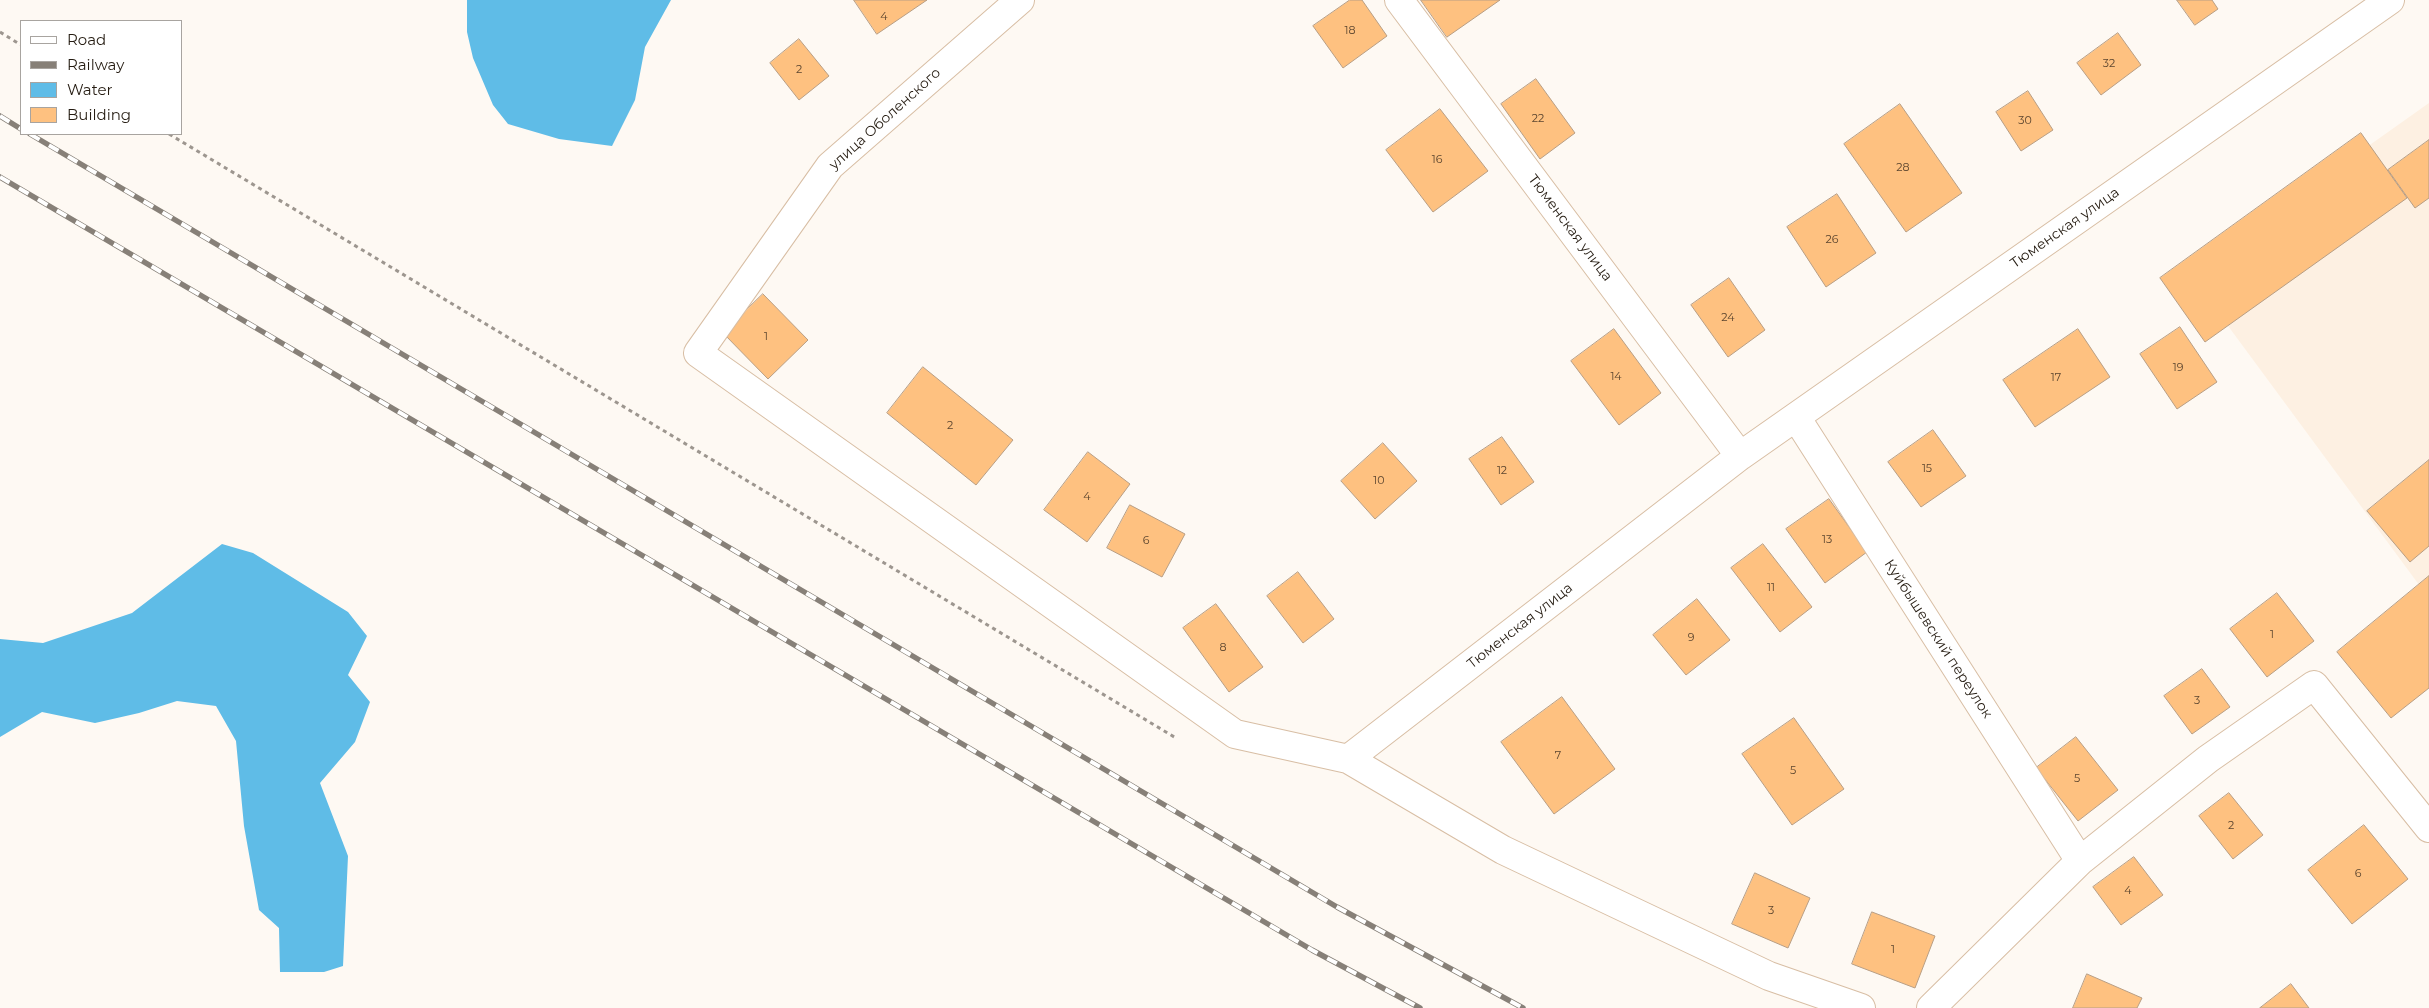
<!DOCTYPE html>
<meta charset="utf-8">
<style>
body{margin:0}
#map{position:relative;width:2429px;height:1008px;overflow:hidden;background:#fef9f3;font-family:Montserrat,sans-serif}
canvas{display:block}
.legend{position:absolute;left:20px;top:20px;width:162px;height:115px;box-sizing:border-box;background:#fff;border:1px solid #a8a4a0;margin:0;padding:6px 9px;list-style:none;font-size:15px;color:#251c12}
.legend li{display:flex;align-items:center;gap:10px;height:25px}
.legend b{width:25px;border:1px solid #a8a4a0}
</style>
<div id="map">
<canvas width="2429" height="1008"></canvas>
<ul class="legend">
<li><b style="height:6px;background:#fff"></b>Road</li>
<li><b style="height:6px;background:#878078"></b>Railway</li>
<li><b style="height:14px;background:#5fbce7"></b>Water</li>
<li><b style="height:14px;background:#fec180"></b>Building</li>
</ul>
</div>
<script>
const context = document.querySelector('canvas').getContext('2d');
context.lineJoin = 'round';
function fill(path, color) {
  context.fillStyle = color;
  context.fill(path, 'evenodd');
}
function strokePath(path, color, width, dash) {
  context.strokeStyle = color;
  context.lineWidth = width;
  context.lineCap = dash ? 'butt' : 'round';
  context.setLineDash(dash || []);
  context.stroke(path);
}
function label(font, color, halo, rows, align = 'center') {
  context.font = font + ' Montserrat,sans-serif';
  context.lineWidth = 4;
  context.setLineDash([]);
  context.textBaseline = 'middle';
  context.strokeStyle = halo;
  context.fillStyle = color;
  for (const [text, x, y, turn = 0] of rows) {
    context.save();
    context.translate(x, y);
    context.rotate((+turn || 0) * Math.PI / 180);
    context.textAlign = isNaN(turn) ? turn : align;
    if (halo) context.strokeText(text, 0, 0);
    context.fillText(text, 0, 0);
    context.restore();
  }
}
fill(new Path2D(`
 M2429 103V596L2428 597 2189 273Z`), '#fdf0e2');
fill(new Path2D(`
 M467 0H671L645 47 635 100 612 146 559 139 508 124 493 105 473 58 467 32Z
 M222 544 253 553 348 612 367 636 348 675 370 702 355 742 320 783 348 856 343 966 324 972H280L279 928 259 910 244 826 236 741 216 706 177 701 139 713 95 723 42 712 0 737V639L43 643 132 613Z`), '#5fbce7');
const building = new Path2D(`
 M854 0H927L877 34Z
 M1350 0H1362L1387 36 1343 68 1313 26Z
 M1421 0H1500L1447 37Z
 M2177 0H2212L2218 9 2195 25Z
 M2118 33 2141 65 2101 95 2077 63Z
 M799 39 829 76 799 100 770 63Z
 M1536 79 1575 133 1540 159 1501 104Z
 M2028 91 2053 130 2021 151 1996 112Z
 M1900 104 1962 193 1906 232 1844 144Z
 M1440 109 1488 171 1433 212 1386 150Z
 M2361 133 2407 198 2205 342 2160 278Z
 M2429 140V198L2415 208 2388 170Z
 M1837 194 1876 253 1826 287 1787 227Z
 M1729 278 1765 330 1728 357 1691 305Z
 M763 294 808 340 768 379 723 333Z
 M2180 327 2217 382 2177 409 2140 354Z
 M1614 329 1661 393 1619 425 1571 361Z
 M2078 329 2110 377 2035 427 2003 380Z
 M923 367 1013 440 976 485 887 413Z
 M1933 430 1966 476 1921 507 1888 462Z
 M1502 437 1534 482 1501 505 1469 459Z
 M1383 443 1417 481 1375 519 1341 481Z
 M1088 452 1130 484 1087 542 1044 510Z
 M2429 460V546L2410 562 2367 511Z
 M1829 499 1867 552 1825 583 1786 529Z
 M1130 505 1185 534 1162 577 1107 548Z
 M1763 544 1812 607 1780 632 1731 568Z
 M1298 572 1334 619 1303 643 1267 596Z
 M2429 576V688L2391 718 2337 652Z
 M2277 593 2314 641 2267 677 2230 629Z
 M1697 599 1730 640 1686 675 1653 635Z
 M1216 604 1263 667 1229 692 1183 628Z
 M2202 669 2230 707 2192 734 2164 696Z
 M1562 697 1615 769 1554 814 1501 742Z
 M1794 718 1844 789 1792 825 1742 754Z
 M2076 737 2118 790 2078 821 2036 768Z
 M2229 793 2263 835 2233 859 2199 816Z
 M2364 825 2408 879 2352 924 2308 870Z
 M2134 857 2163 895 2121 925 2093 887Z
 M1755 873 1810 898 1788 948 1732 924Z
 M1872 912 1935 936 1915 988 1852 964Z
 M2087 974 2142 998 2137 1008H2073Z
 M2291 984 2309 1008H2260Z`);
fill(building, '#fec180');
strokePath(building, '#b89e84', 1);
const minor = new Path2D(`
 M1020 0 830 166 698 353 1235 734 1348 759 1503 850 1769 976 1861 1008
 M1399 0 1740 456
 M1796 417 2080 861
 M1348 759 1740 456 2390 0
 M1931 1008 2080 861 2208 759 2314 685 2429 828`);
strokePath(minor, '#d8bea4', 30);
strokePath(new Path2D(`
 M0 32 21 45
 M169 134 1176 738`), '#9d968f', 3, [4, 4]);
strokePath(minor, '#fff', 28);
const rail = new Path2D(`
 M0 116 21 129
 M30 134 1337 907 1523 1008
 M0 177 1312 950 1420 1008`);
strokePath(rail, '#878078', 5.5);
strokePath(rail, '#fff', 4, [11]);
label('11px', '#5b452e', null, [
 ["4",884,17],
 ["18",1350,31],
 ["32",2109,64],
 ["2",799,70],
 ["22",1538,119],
 ["30",2025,121],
 ["16",1437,160],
 ["28",1903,168],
 ["26",1832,240],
 ["24",1728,318],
 ["1",766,337],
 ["19",2178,368],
 ["14",1616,377],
 ["17",2056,378],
 ["2",950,426],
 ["15",1927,469],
 ["12",1502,471],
 ["10",1379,481],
 ["4",1087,497],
 ["13",1827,540],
 ["6",1146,541],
 ["11",1771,588],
 ["1",2272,635],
 ["9",1691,638],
 ["8",1223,648],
 ["3",2197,701],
 ["7",1558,756],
 ["5",1793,771],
 ["5",2077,779],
 ["2",2231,826],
 ["6",2358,874],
 ["4",2128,891],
 ["3",1771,911],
 ["1",1893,950]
]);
label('14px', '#251c12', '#fff', [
 ["улица Оболенского",885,119,-42],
 ["Тюменская улица",1570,228,53],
 ["Тюменская улица",2065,228,-35],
 ["Тюменская улица",1520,626,-38],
 ["Куйбышевский переулок",1938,639,57]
]);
</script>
